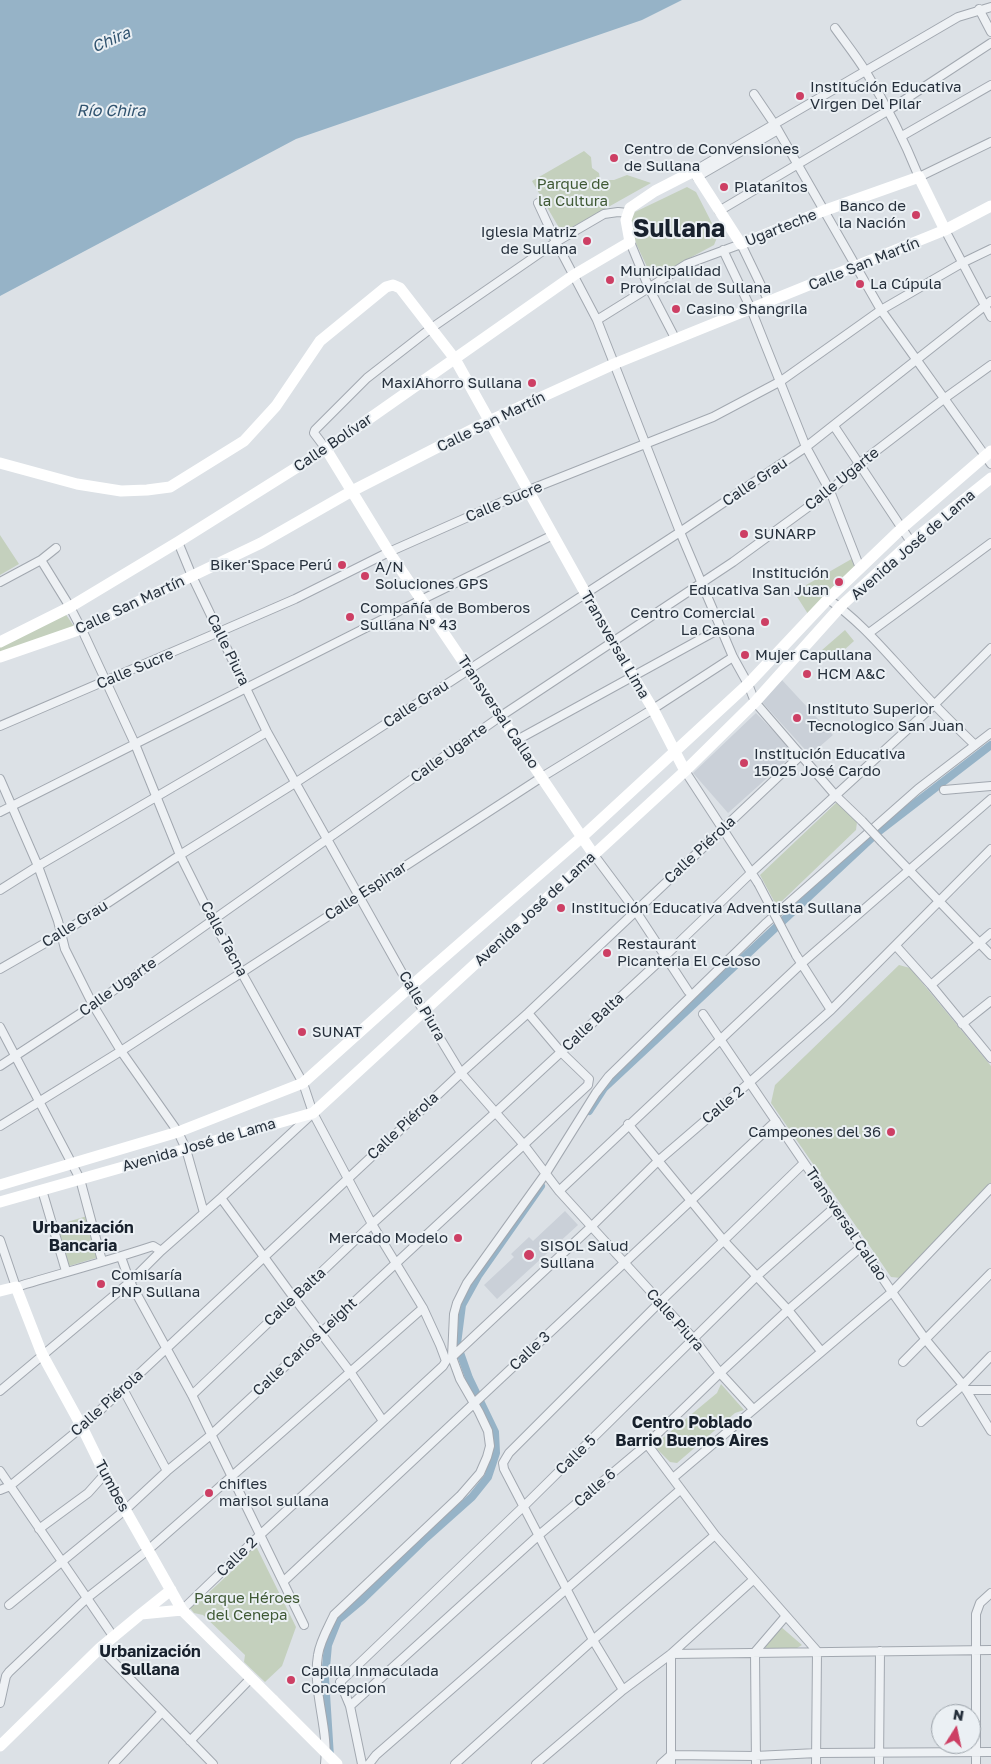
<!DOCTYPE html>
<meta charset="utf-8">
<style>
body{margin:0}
#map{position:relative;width:991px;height:1764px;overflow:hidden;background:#dce1e6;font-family:"Golos Text",sans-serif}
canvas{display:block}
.north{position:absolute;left:931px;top:1704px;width:50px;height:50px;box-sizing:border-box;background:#ebf0f4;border:1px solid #9ca3aa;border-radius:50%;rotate:10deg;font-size:14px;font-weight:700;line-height:20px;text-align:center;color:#26303c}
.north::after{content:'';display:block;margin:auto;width:18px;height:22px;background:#cd3f64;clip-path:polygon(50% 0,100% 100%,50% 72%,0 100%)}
</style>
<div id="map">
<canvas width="991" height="1764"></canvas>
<div class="north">N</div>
</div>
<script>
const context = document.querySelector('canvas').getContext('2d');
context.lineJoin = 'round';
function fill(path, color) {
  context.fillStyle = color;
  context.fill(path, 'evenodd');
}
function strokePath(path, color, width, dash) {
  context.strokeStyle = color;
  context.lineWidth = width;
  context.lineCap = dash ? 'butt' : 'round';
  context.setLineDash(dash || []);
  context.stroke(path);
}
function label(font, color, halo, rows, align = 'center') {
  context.font = font + ' "Golos Text",sans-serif';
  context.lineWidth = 4;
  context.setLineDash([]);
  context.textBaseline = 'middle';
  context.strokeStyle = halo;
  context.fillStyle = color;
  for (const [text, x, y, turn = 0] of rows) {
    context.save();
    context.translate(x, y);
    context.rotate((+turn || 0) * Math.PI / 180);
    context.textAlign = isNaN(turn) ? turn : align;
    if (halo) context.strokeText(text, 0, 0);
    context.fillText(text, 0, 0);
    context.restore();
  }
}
fill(new Path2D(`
 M782 680 833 735 810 755 761 701Z
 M756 713 795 753 728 813 693 773Z
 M565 1211 578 1225 497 1299 484 1285 514 1257 511 1254 529 1237 533 1241Z`), '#cad0d8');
fill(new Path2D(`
 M584 151 591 157 592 168 599 173 600 180H614L627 175 651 183 562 233 532 181Z
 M687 187 696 192 718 235 714 245 660 274 647 267 628 226 635 212Z
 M0 535 19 564 0 575Z
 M855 557 860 568 808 614 794 592Z
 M65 613 75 628 0 655V644Z
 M845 630 854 641 832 661 822 650Z
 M837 802 857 822 856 830 782 901 775 903 760 875Z
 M899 965 910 968 991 1066V1184L901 1278 891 1277 771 1103 775 1085Z
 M87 1216 99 1257 66 1267 54 1226Z
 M721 1384 744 1410 735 1413 677 1463 670 1462 657 1449 658 1442 717 1393Z
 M251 1547 257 1548 296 1627 282 1666 265 1682 244 1662 245 1655 203 1615 194 1613 190 1608 198 1597 203 1598 246 1558V1552Z
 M780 1626 802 1645 797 1648H766L762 1645Z`), '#c4d0bd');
fill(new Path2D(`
 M0 0H682L642 20 296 139 0 296Z`), '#96b3c7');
strokePath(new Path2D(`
 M589 1111 604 1088 878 832 991 745
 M330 1757 325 1678 328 1645 338 1620 362 1600 426 1538 472 1497 488 1477 496 1453 495 1432 469 1378 457 1344 462 1305 478 1276 541 1186`), '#96b3c7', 8);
const street = new Path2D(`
 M979 9 991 32
 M835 28C845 42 857 57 866 72 887 106 904 140 919 177L991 142
 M754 94 775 125 881 310 991 464
 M902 136 991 85
 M694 171 958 17 991 7
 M697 177 778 130
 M538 203 556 242 597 320 680 532 733 657 748 684 755 702 836 796 862 821
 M719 211 889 110 991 43
 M945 230 991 317
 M630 242 649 288 675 338
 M723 250 751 309 806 447 830 491 860 568
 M597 320 687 264 741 244 769 302
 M834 426 911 542
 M326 449 314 433 315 430 367 378 430 329 556 242 604 214 618 212 628 213
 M178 542 192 576 267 732 424 1012 461 1073 524 1145 559 1191 694 1339 720 1373 753 1409
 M41 560 70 607 84 634 135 744 180 855 213 921 303 1083 313 1113 372 1224 423 1308 440 1345 446 1361 443 1366 260 1535 182 1610
 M0 582 41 560 56 548
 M828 599C859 620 883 649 908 676 929 700 952 723 975 745
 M869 633 991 543
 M0 726 219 632 295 599 389 552 529 490 713 417 781 381 881 310 962 263 991 249
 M517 740 721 628
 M685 771 758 883
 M0 779 38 866 58 921 65 949 93 1005 121 1051 178 1132 186 1149 204 1213
 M944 790 991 786
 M0 812 421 600 553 535
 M882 842 991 955
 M594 855 635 910 688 991
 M0 890 38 866 267 732
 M896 946 931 985 991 1058
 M796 955 831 1010
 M0 969 61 934 180 855 295 783 680 532 806 447 991 301
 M931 985 991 933
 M703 1014 892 1292 926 1340 963 1385 991 1431
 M962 1024 991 1001
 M0 1027 80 1179 102 1261
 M0 1066 93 1005 501 716 733 562 830 491 859 464 945 398 991 365
 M628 1124 724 1241 788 1310 821 1351
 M0 1126 121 1051 542 777 653 709 733 657
 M42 1190 66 1271
 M559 1191 801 964 991 799
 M221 1198 294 1298 351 1373 383 1421
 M0 1240 16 1287C62 1273 108 1261 153 1246L161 1251
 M121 1257 130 1282 192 1395 304 1625
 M452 1357 591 1227 658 1161 750 1082 831 1010 991 849
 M903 1362 991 1273
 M123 1389 167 1471
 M966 1390H991
 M0 1391 130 1282 161 1251 221 1198 311 1115
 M192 1395 372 1224 495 1113 665 956 752 872 934 705 991 648
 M921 1422 963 1385 991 1356
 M647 1444 715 1535 817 1651 816 1764
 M0 1471 113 1636
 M673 1478 892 1292 991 1188
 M0 1490 10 1486 82 1427 123 1389 461 1073 528 1013 801 755
 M39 1529 88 1493 105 1474
 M284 1581 776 1121
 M9 1605 125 1510 167 1471 212 1434 588 1085 589 1079 561 1052 528 1013
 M100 1648 213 1764
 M623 1690 593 1640 504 1469 503 1463 509 1453 659 1303 804 1163
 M0 1703 6 1676 9 1672 87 1598 148 1550 423 1308
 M350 1706 539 1535 647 1444 720 1373 788 1310 861 1247
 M190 1741 251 1678
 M113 1764 162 1712
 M325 1764C329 1728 312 1691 318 1655 320 1641 328 1628 334 1615L460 1496 480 1473 487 1457 490 1446 488 1431 479 1412 460 1379 452 1357 454 1314 457 1303 467 1283 546 1173 596 1093 609 1076 765 924 918 789 991 733
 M362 1764 350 1706 340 1682 524 1506 757 1276 835 1207
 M369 1764 376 1755 680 1490
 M455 1764 593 1640 715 1535
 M536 1764 623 1690 671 1654 753 1580
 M661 1764 671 1755 755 1756 817 1753 991 1752
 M671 1764V1654L991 1650
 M756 1764 755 1652 785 1617
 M879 1764 880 1651
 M976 1764V1614L980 1603 991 1593`);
strokePath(street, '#a2a8b0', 10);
strokePath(street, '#eef1f4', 8);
strokePath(new Path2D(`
 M326 449 389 552 594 855
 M0 463 77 484 121 491 147 490 170 487 244 441 276 406 320 341 386 287 393 285 400 288 455 359 612 641 653 709 685 771
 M0 642 70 607 178 542 326 449 574 275 630 242 626 220 630 208 655 191 694 171 741 244 823 211 919 177 945 230
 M0 657 81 629 192 576 261 543 352 491 489 421 614 364 945 230 991 206
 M0 1185 178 1132 303 1083 410 987 582 837 748 684 828 599 902 528 991 451
 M0 1202 313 1113 685 771 755 702 842 605 911 542 991 478
 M0 1291 16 1287 42 1354 82 1427 105 1474 182 1610 273 1700
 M141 1614 171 1590
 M0 1746 100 1648 141 1614 182 1610`), '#fff', 11);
const streetBridge = new Path2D(`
 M862 821 882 842
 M758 883 796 955`);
strokePath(streetBridge, '#a2a8b0', 10, []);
strokePath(streetBridge, '#eef1f4', 8);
strokePath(new Path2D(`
 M273 1700 337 1764`), '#fff', 11);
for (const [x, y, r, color] of [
 [800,96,5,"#cd3f64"],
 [614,158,5,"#cd3f64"],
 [724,187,5,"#cd3f64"],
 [916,215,5,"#cd3f64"],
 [587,241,5,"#cd3f64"],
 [610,280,5,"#cd3f64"],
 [860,284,5,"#cd3f64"],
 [676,309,5,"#cd3f64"],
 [532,383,5,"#cd3f64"],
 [744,534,5,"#cd3f64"],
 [342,565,5,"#cd3f64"],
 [365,576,5,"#cd3f64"],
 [839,582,5,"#cd3f64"],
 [350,617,5,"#cd3f64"],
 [765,622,5,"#cd3f64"],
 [745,655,5,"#cd3f64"],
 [807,674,5,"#cd3f64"],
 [797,718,5,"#cd3f64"],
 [744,763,5,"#cd3f64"],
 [561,908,5,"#cd3f64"],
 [607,953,5,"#cd3f64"],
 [302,1032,5,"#cd3f64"],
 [891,1132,5,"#cd3f64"],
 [458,1238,5,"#cd3f64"],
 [529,1255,6,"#cd3f64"],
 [101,1284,5,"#cd3f64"],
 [209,1493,5,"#cd3f64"],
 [291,1680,5,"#cd3f64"]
]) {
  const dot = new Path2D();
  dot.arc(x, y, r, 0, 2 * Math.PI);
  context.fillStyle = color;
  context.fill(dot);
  strokePath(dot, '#ebf0f4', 2);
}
label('15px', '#26303c', '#ebf0f4', [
 ["Institución Educativa",810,87],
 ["Virgen Del Pilar",810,104],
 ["Centro de Convensiones",624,149],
 ["de Sullana",624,166],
 ["Platanitos",734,187],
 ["Banco de",906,206,"right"],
 ["la Nación",906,223,"right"],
 ["Iglesia Matriz",577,232,"right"],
 ["de Sullana",577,249,"right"],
 ["Municipalidad",620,271],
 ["Provincial de Sullana",620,288],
 ["La Cúpula",870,284],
 ["Casino Shangrila",686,309],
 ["MaxiAhorro Sullana",522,383,"right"],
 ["SUNARP",754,534],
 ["Biker'Space Perú",332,565,"right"],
 ["A/N",375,567],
 ["Soluciones GPS",375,584],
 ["Institución",829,573,"right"],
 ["Educativa San Juan",829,590,"right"],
 ["Compañía de Bomberos",360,608],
 ["Sullana Nº 43",360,625],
 ["Centro Comercial",755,613,"right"],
 ["La Casona",755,630,"right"],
 ["Mujer Capullana",755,655],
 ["HCM A&C",817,674],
 ["Instituto Superior",807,709],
 ["Tecnologico San Juan",807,726],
 ["Institución Educativa",754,754],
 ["15025 José Cardo",754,771],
 ["Institución Educativa Adventista Sullana",571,908],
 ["Restaurant",617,944],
 ["Picanteria El Celoso",617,961],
 ["SUNAT",312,1032],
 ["Campeones del 36",881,1132,"right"],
 ["Mercado Modelo",448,1238,"right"],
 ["SISOL Salud",540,1246],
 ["Sullana",540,1263],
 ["Comisaría",111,1275],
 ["PNP Sullana",111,1292],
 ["chifles",219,1484],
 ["marisol sullana",219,1501],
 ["Capilla Inmaculada",301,1671],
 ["Concepcion",301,1688]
], 'left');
label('15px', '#3e5833', '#ebf0f4', [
 ["Parque de",573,184],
 ["la Cultura",573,201],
 ["Parque Héroes",247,1598],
 ["del Cenepa",247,1615]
]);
label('15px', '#26303c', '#ebf0f4', [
 ["Ugarteche",781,228,-22],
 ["Calle San Martín",864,264,-22],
 ["Calle San Martín",491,422,-26],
 ["Calle Bolívar",333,443,-34],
 ["Calle Ugarte",842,479,-39],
 ["Calle Grau",755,482,-34],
 ["Calle Sucre",504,502,-23],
 ["Avenida José de Lama",913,545,-41],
 ["Calle San Martín",130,605,-25],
 ["Transversal Lima",615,645,60],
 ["Calle Piura",228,650,64],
 ["Calle Sucre",135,669,-23],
 ["Calle Grau",416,704,-33],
 ["Transversal Callao",498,712,56],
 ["Calle Ugarte",449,753,-36],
 ["Calle Piérola",700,850,-43],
 ["Calle Espinar",366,891,-33],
 ["Avenida José de Lama",535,909,-43],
 ["Calle Grau",75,924,-32],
 ["Calle Tacna",224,939,62],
 ["Calle Ugarte",118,987,-35],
 ["Calle Piura",422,1006,60],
 ["Calle Balta",593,1022,-43],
 ["Calle 2",723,1105,-40],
 ["Calle Piérola",403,1126,-43],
 ["Avenida José de Lama",199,1145,-16],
 ["Transversal Callao",846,1224,56],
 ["Calle Balta",295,1297,-43],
 ["Calle Piura",675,1320,48],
 ["Calle Carlos Leight",305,1347,-43],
 ["Calle 3",530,1351,-43],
 ["Calle Piérola",107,1403,-42],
 ["Calle 5",576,1455,-44],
 ["Tumbes",112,1486,62],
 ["Calle 6",595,1488,-41],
 ["Calle 2",237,1557,-44]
]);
label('italic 16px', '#30536f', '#ebf0f4', [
 ["Chira",111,40,-24],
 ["Río Chira",111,111]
]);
label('bold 16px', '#18212d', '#ebf0f4', [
 ["Urbanización",83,1228],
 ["Bancaria",83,1246],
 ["Centro Poblado",692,1423],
 ["Barrio Buenos Aires",692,1441],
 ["Urbanización",150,1652],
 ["Sullana",150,1670]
]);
label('bold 25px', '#18212d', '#ebf0f4', [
 ["Sullana",679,229]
]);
</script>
